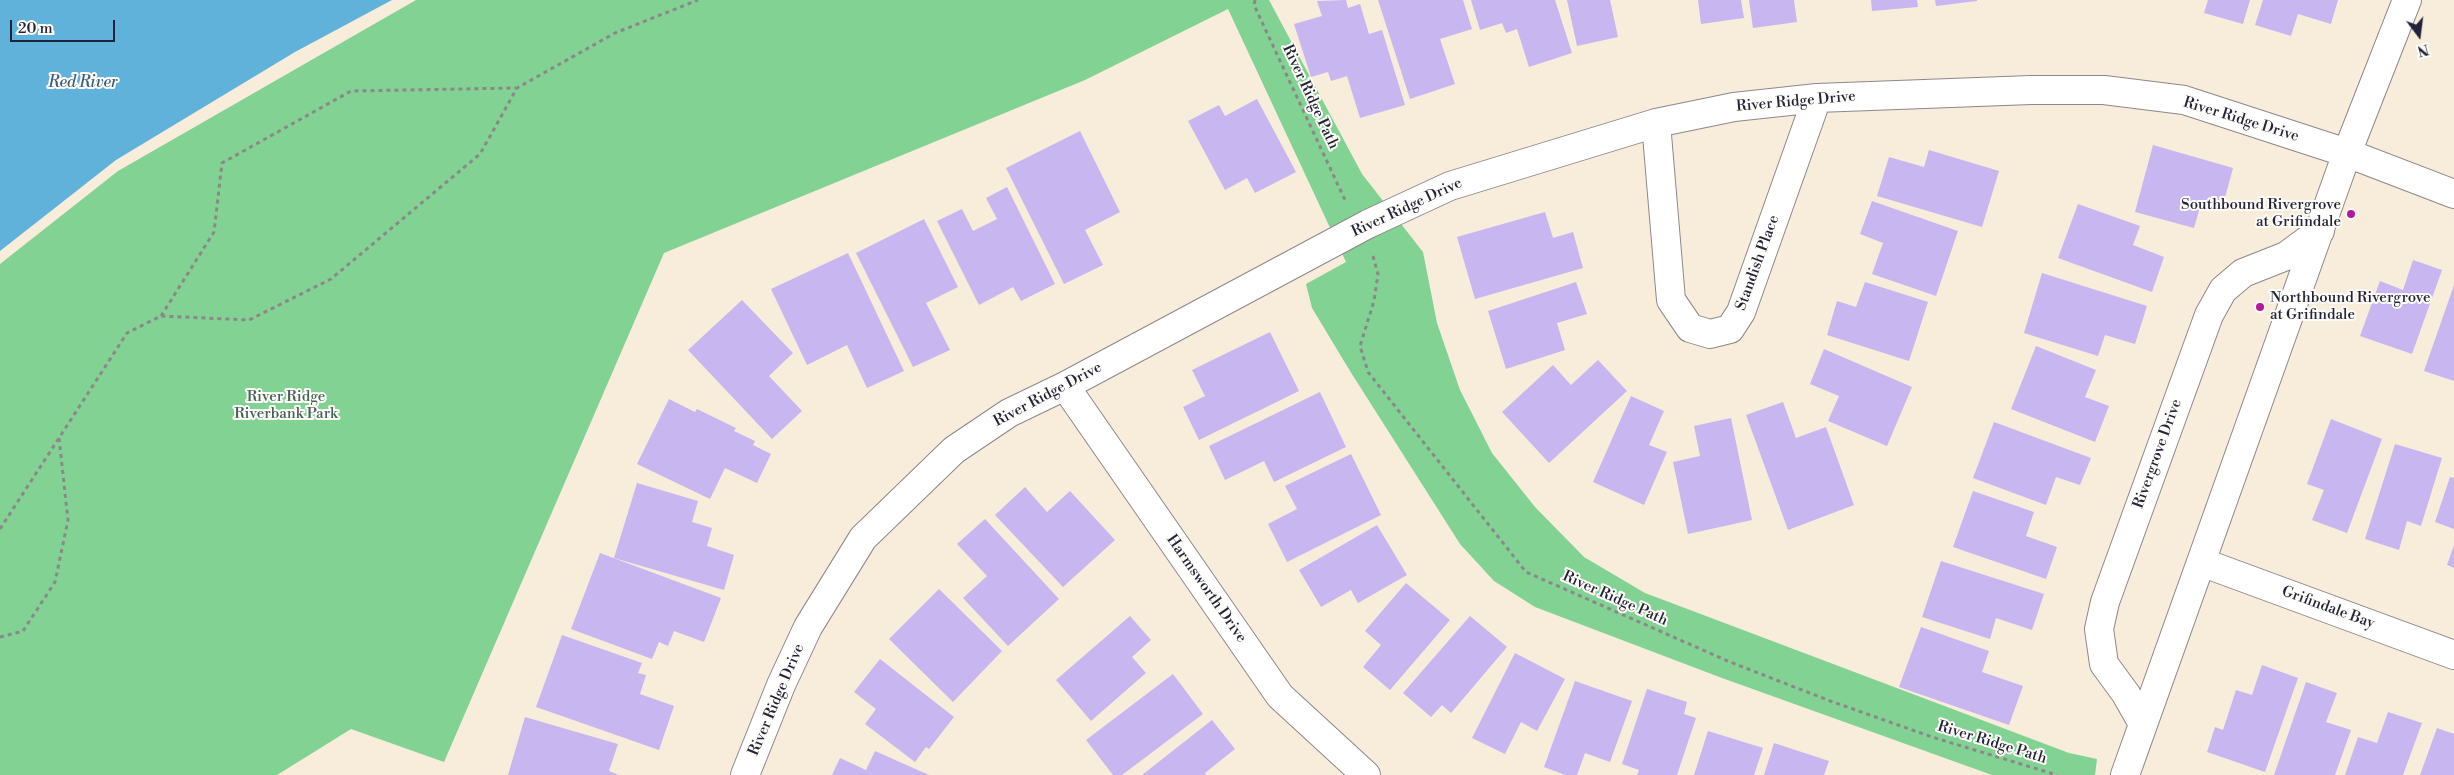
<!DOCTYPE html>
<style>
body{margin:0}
#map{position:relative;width:2454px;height:775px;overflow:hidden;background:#f8ecdb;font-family:"Libre Bodoni",serif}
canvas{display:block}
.north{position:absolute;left:2394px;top:10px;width:50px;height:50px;-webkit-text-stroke:4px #fdfcf7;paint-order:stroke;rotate:165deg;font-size:14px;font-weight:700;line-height:20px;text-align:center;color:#22223b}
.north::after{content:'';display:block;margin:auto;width:18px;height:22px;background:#22223b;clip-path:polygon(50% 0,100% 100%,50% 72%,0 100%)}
.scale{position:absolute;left:10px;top:20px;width:105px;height:22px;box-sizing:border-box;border:2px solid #22223b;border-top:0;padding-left:6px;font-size:15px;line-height:18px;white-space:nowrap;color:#22223b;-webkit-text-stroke:4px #fdfcf7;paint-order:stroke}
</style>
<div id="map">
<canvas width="2454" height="775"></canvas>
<div class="north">N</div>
<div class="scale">20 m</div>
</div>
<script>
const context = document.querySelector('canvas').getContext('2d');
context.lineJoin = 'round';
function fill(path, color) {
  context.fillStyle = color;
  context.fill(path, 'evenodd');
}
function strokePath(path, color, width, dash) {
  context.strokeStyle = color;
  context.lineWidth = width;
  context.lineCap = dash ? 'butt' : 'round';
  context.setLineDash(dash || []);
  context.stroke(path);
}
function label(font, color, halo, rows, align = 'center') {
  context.font = font + ' "Libre Bodoni",serif';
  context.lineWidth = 4;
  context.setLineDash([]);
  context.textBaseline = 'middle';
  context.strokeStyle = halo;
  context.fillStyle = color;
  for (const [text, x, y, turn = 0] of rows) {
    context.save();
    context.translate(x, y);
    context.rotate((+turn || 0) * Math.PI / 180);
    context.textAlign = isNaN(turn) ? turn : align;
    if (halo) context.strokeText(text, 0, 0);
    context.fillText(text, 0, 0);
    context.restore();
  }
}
fill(new Path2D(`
 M416 0H1269L1362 174 1423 252 1437 323 1460 390 1492 453 1535 507 1584 557 1645 593 2069 753 2097 759 2095 775H1992L1722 678 1535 607 1494 581 1460 544 1350 371 1312 308 1306 284 1346 262 1228 9 1085 80 664 253 444 762 351 729 277 775H0V264L118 171Z`), '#81d293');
fill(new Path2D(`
 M0 0H392L295 52 116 160 0 251Z`), '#60b2db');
fill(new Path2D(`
 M1346 0 1348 8 1360 4 1369 34 1382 30 1405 105 1360 118 1347 76 1331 81 1328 72 1311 77 1294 24 1322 16 1317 1Z
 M1378 0H1463L1472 29 1440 39 1455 84 1410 99Z
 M1471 0H1555L1572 53 1529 67 1517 29 1506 33 1502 23 1480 30Z
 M1567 0H1610L1618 37 1577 46Z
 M1698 0H1741L1744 18 1701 24Z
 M1749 0H1794L1797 22 1753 28Z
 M1871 0H1917L1918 7 1872 11Z
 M1935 0H1977V1L1936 6Z
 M2208 0H2250L2243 24 2204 13Z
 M2263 0H2338L2331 24 2298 14 2291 36 2255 25Z
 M1257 99 1296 172 1255 193 1247 178 1225 190 1188 121 1219 105 1225 116Z
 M1080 131 1120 212 1085 230 1103 265 1064 284 1006 168Z
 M2153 145 2233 168 2223 205 2202 200 2194 228 2135 212Z
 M1929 150 1999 171 1982 227 1877 196 1889 157 1924 167Z
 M1007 187 1055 284 1021 301 1013 287 979 305 937 221 962 209 973 231 997 219 986 198Z
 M1872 201 1958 231 1936 296 1872 274 1883 243 1860 234Z
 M2078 204 2140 226 2133 245 2164 257 2152 292 2058 258Z
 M1545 212 1553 238 1573 232 1583 268 1475 299 1457 237Z
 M924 219 958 287 926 303 950 350 913 367 856 253Z
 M848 253 904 371 867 388 847 345 807 365 771 289Z
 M2413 260 2442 270 2412 354 2360 336 2380 281 2403 290Z
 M2042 273 2147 306 2135 344 2105 335 2098 356 2024 333Z
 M1576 282 1587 314 1557 323 1565 350 1506 369 1488 311Z
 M1865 282 1928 302 1909 361 1827 335 1837 301 1856 307Z
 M2454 285V381L2424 371Z
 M742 300 793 353 769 376 802 411 772 439 688 350Z
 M1270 332 1299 391 1199 440 1183 407 1205 396 1192 370Z
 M2036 346 2096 370 2085 397 2109 406 2095 442 2011 409Z
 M1824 349 1912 387 1887 446 1828 421 1839 396 1810 384Z
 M1598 360 1627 391 1549 463 1502 412 1553 365 1571 385Z
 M1320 392 1346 447 1274 482 1264 461 1225 480 1209 446Z
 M1631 396 1664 411 1649 445 1667 452 1644 505 1593 482Z
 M669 399 695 412 697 409 736 428 734 431 755 441 753 445 771 454 757 483 725 468 710 499 637 464Z
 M1783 402 1796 438 1826 427 1854 505 1788 530 1746 415Z
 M1731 418 1752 520 1688 534 1673 462 1700 456 1694 426Z
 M2331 419 2382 439 2347 533 2312 520 2324 490 2307 484Z
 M1994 422 2091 458 2080 485 2056 477 2046 505 1973 478Z
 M2395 444 2442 458 2421 526 2407 521 2399 550 2365 539Z
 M1351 454 1381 515 1287 562 1268 524 1297 509 1285 486Z
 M2450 477 2454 478V529L2435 522Z
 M637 483 698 501 692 522 712 528 707 546 734 555 724 590 614 558Z
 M1025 487 1047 512 1070 491 1115 540 1063 587 995 515Z
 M1973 491 2034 512 2026 536 2057 547 2046 579 1953 547Z
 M985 519 1059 599 1008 646 963 598 987 576 957 544Z
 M1377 525 1407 575 1358 603 1351 590 1321 607 1299 570Z
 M2454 545V568L2447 565Z
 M600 553 721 598 704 642 674 631 668 646 659 642 652 659 571 629Z
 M1941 561 2044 594 2032 630 1996 618 1990 639 1922 617Z
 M1406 583 1450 620 1390 690 1363 667 1381 645 1365 631Z
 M939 589 1002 651 953 702 889 639Z
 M1130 616 1151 640 1132 657 1146 673 1091 721 1056 680Z
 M1470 616 1507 647 1451 713 1442 705 1431 717 1403 693Z
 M1921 627 1989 651 1982 672 2023 686 2009 725 1899 687Z
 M562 635 642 663 638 673 646 675 640 694 674 706 659 750 536 707Z
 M1515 653 1565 679 1537 731 1521 722 1505 754 1472 738Z
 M880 659 954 717 929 749 926 747 915 762 865 724 876 709 854 692Z
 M2262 665 2298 678 2265 772 2207 752 2215 727 2223 730 2236 690 2252 695Z
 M1173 674 1203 714 1122 775H1113L1086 740Z
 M1575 681 1632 701 1610 762 1585 753 1577 775H1565L1544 767Z
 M2306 682 2337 693 2326 722 2351 730 2335 775H2274Z
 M1647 689 1687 702 1684 714 1696 718 1677 775H1637L1639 770 1622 764Z
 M2388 712 2422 723 2403 775H2345L2358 737 2377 743Z
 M525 717 618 744 609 771 619 775H508Z
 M1212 720 1235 749 1205 773 1206 775H1142Z
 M2437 728 2454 734V775H2420Z
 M1708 731 1763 748 1754 775H1694Z
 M1774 743 1829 761 1824 775H1764Z
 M875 751 929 775H832L840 758 866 770Z`), '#c8b6f0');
const minor = new Path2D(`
 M1656 123 1671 300 1690 328 1710 334 1730 329 1741 312 1817 98
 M1065 386 1280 696 1366 775
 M2201 562 2454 655
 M2143 724 2126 694 2104 664 2099 629 2105 602 2209 315 2223 290 2243 273 2286 256 2320 231
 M745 775 781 685 808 627 863 538 954 450 1009 413 1065 386 1368 224 1450 186 1656 123 1734 107 1817 98 2031 90H2104L2184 100 2347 153 2454 194
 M2125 775 2347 153 2407 0`);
strokePath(minor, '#8d878b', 30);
strokePath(new Path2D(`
 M1255 0 1254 5 1345 200
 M1373 256 1378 274 1374 301 1360 346 1368 372 1526 572 1730 662 1833 702 1932 737 2057 775
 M161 316 214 232 222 163 351 91 516 88
 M0 529 127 333 161 316 249 320 331 279 480 154 517 88 615 33 698 0
 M0 637 23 631 55 582 68 520 59 438`), '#8d878b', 3, [4, 4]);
strokePath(minor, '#fff', 28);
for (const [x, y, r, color] of [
 [2351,214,5,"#b5179e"],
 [2260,307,5,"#b5179e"]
]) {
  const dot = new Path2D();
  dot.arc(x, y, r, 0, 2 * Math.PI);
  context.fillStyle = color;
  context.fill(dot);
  strokePath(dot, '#fdfcf7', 2);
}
label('15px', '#22223b', '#fdfcf7', [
 ["River Ridge Path",1310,97,65],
 ["River Ridge Drive",1796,102,-5],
 ["River Ridge Drive",2241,120,17],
 ["River Ridge Drive",1407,208,-25],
 ["Standish Place",1758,263,-70],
 ["River Ridge Drive",1048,395,-28],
 ["Rivergrove Drive",2158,454,-70],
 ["Harmsworth Drive",1206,589,55],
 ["River Ridge Path",1615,599,24],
 ["Grifindale Bay",2328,608,20],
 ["River Ridge Drive",777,700,-67],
 ["River Ridge Path",1992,743,17]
]);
label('15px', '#22223b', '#fdfcf7', [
 ["Southbound Rivergrove",2341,205],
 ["at Grifindale",2341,222],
 ["Northbound Rivergrove",2270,298,"left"],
 ["at Grifindale",2270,315,"left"]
], 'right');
label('15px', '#43605a', '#fdfcf7', [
 ["River Ridge",286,397],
 ["Riverbank Park",286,414]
]);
label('italic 16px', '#3b5c7b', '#fdfcf7', [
 ["Red River",83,83]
]);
</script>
